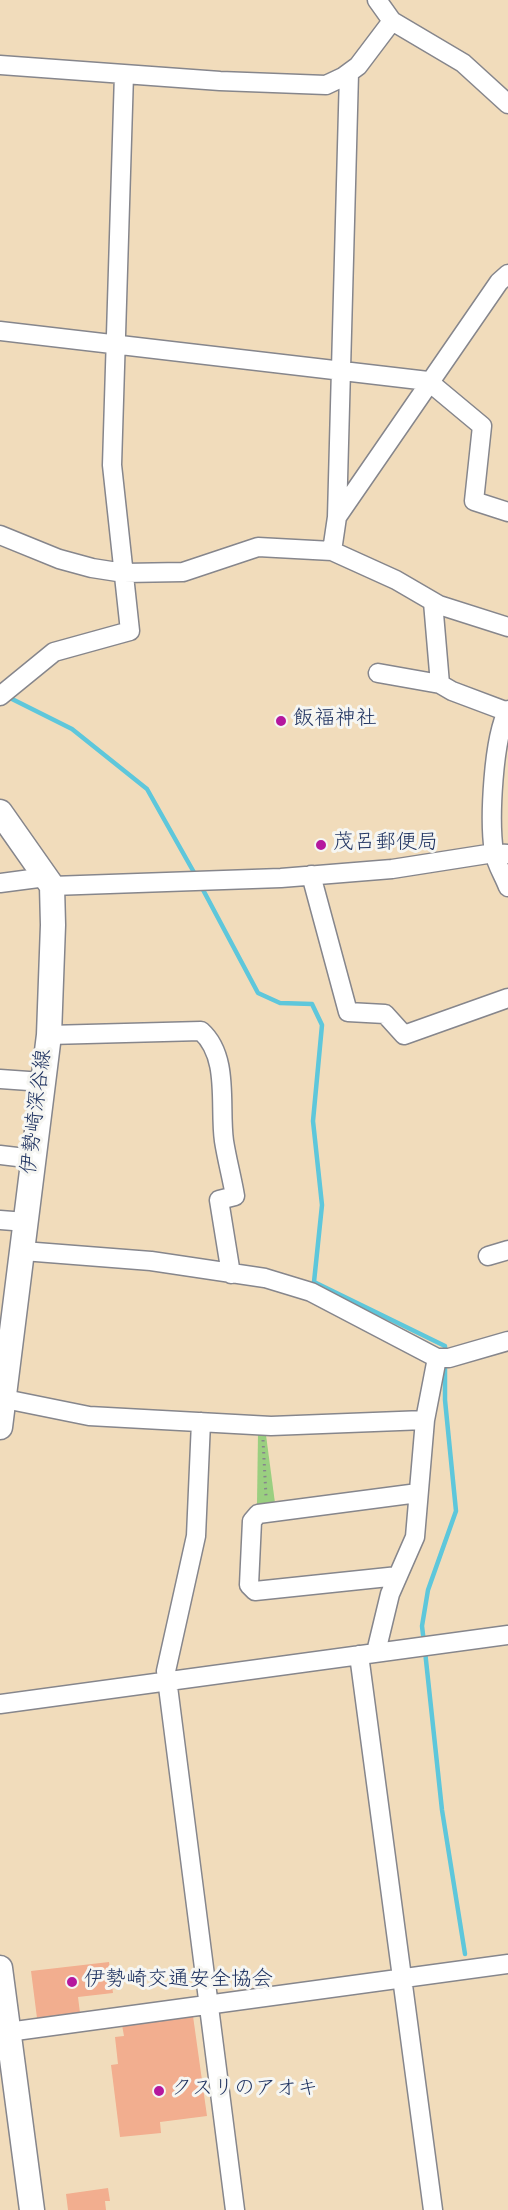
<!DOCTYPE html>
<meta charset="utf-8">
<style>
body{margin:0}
canvas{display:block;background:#f1dcbb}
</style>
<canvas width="508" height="2210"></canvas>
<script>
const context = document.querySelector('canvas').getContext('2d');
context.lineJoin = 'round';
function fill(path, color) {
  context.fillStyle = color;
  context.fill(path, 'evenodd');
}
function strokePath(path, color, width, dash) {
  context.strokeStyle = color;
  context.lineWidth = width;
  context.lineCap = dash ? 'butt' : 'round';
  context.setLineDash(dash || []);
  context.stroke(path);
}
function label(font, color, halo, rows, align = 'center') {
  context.font = font + ' Dekko,"Klee One",sans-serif';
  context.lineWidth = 6;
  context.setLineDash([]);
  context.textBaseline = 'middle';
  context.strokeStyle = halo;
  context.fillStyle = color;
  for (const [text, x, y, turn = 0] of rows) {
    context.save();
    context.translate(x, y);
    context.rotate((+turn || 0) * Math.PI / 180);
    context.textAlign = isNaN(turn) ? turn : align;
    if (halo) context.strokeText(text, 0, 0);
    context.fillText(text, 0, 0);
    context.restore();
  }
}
fill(new Path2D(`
 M258 1433 266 1435 275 1503 257 1504Z`), '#9acf80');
strokePath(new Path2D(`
 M8 697 72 729 147 789 196 876
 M201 886 258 993 280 1003 312 1004 322 1025 313 1121 322 1205 314 1282 445 1346V1354
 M424 1643 422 1626 428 1590 456 1511 445 1400V1363
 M425 1651 442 1810 465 1954`), '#5ec7db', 4.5);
fill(new Path2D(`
 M109 1962 113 1993 78 1997 80 2013 37 2018 31 1971Z
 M193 2016 207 2116 160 2122 161 2133 120 2137 111 2065 118 2064 115 2037 124 2036 122 2025Z
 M108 2188 110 2201H105L106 2210H68L66 2194Z`), '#f2ae8f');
const minor = new Path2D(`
 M377 0 392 21 463 63 508 104
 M0 65 220 81 326 85 343 77 358 66 392 21
 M0 331 428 381 482 426 474 501 508 512
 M337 517 349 73
 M0 535 59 559 92 568 124 573 183 572 258 547 332 551 396 580 439 605 508 627
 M332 551 337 517 499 282 508 274
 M433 602 440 684 452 691 508 712
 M378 673 440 684
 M0 696 54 652 130 631 112 465 124 74
 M508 710C493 738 489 820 494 852 496 864 504 876 508 887
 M311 875 348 1012 385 1014 404 1035 508 998
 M0 883 46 877
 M52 886 281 878 392 869 494 853 508 854
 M49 1035 201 1031C230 1057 219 1106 224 1141 227 1160 232 1178 235 1196L219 1200 231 1274
 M0 1079 43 1082
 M0 1155 34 1159
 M0 1220 26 1222
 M23 1251 151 1261 265 1278 311 1292 437 1358H449L508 1341
 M488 1256 508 1250
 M5 1399 89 1416 271 1426 425 1420
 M201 1422 196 1536 166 1671 235 2210
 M398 1576 255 1591 249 1585 252 1521 258 1514 418 1493
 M376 1652 390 1594 415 1537 425 1420 437 1358
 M359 1655 433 2210
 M0 1704 508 1635
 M8 2032 508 1964`);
const major = new Path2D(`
 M0 812 52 886 53 925 49 1035 0 1427
 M0 1968 32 2210`);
strokePath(minor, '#86868c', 21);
strokePath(major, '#86868c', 27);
strokePath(new Path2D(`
 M263 1440 266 1496`), '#86868c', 3, [1.5, 4.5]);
strokePath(minor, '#fff', 18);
strokePath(major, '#fff', 24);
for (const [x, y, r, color] of [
 [281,721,6,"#b5179e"],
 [321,845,6,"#b5179e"],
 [72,1982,6,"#b5179e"],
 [159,2091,6,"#b5179e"]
]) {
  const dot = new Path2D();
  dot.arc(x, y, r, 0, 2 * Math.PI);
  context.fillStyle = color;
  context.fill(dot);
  strokePath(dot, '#f6f6f2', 2);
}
label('21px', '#1b2f5e', '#f6f6f2', [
 ["飯福神社",293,721],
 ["茂呂郵便局",333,845],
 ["伊勢崎交通安全協会",84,1982],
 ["クスリのアオキ",171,2091]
], 'left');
label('21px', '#1b2f5e', '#f6f6f2', [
 ["伊勢崎深谷線",39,1112,-83]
]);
</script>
